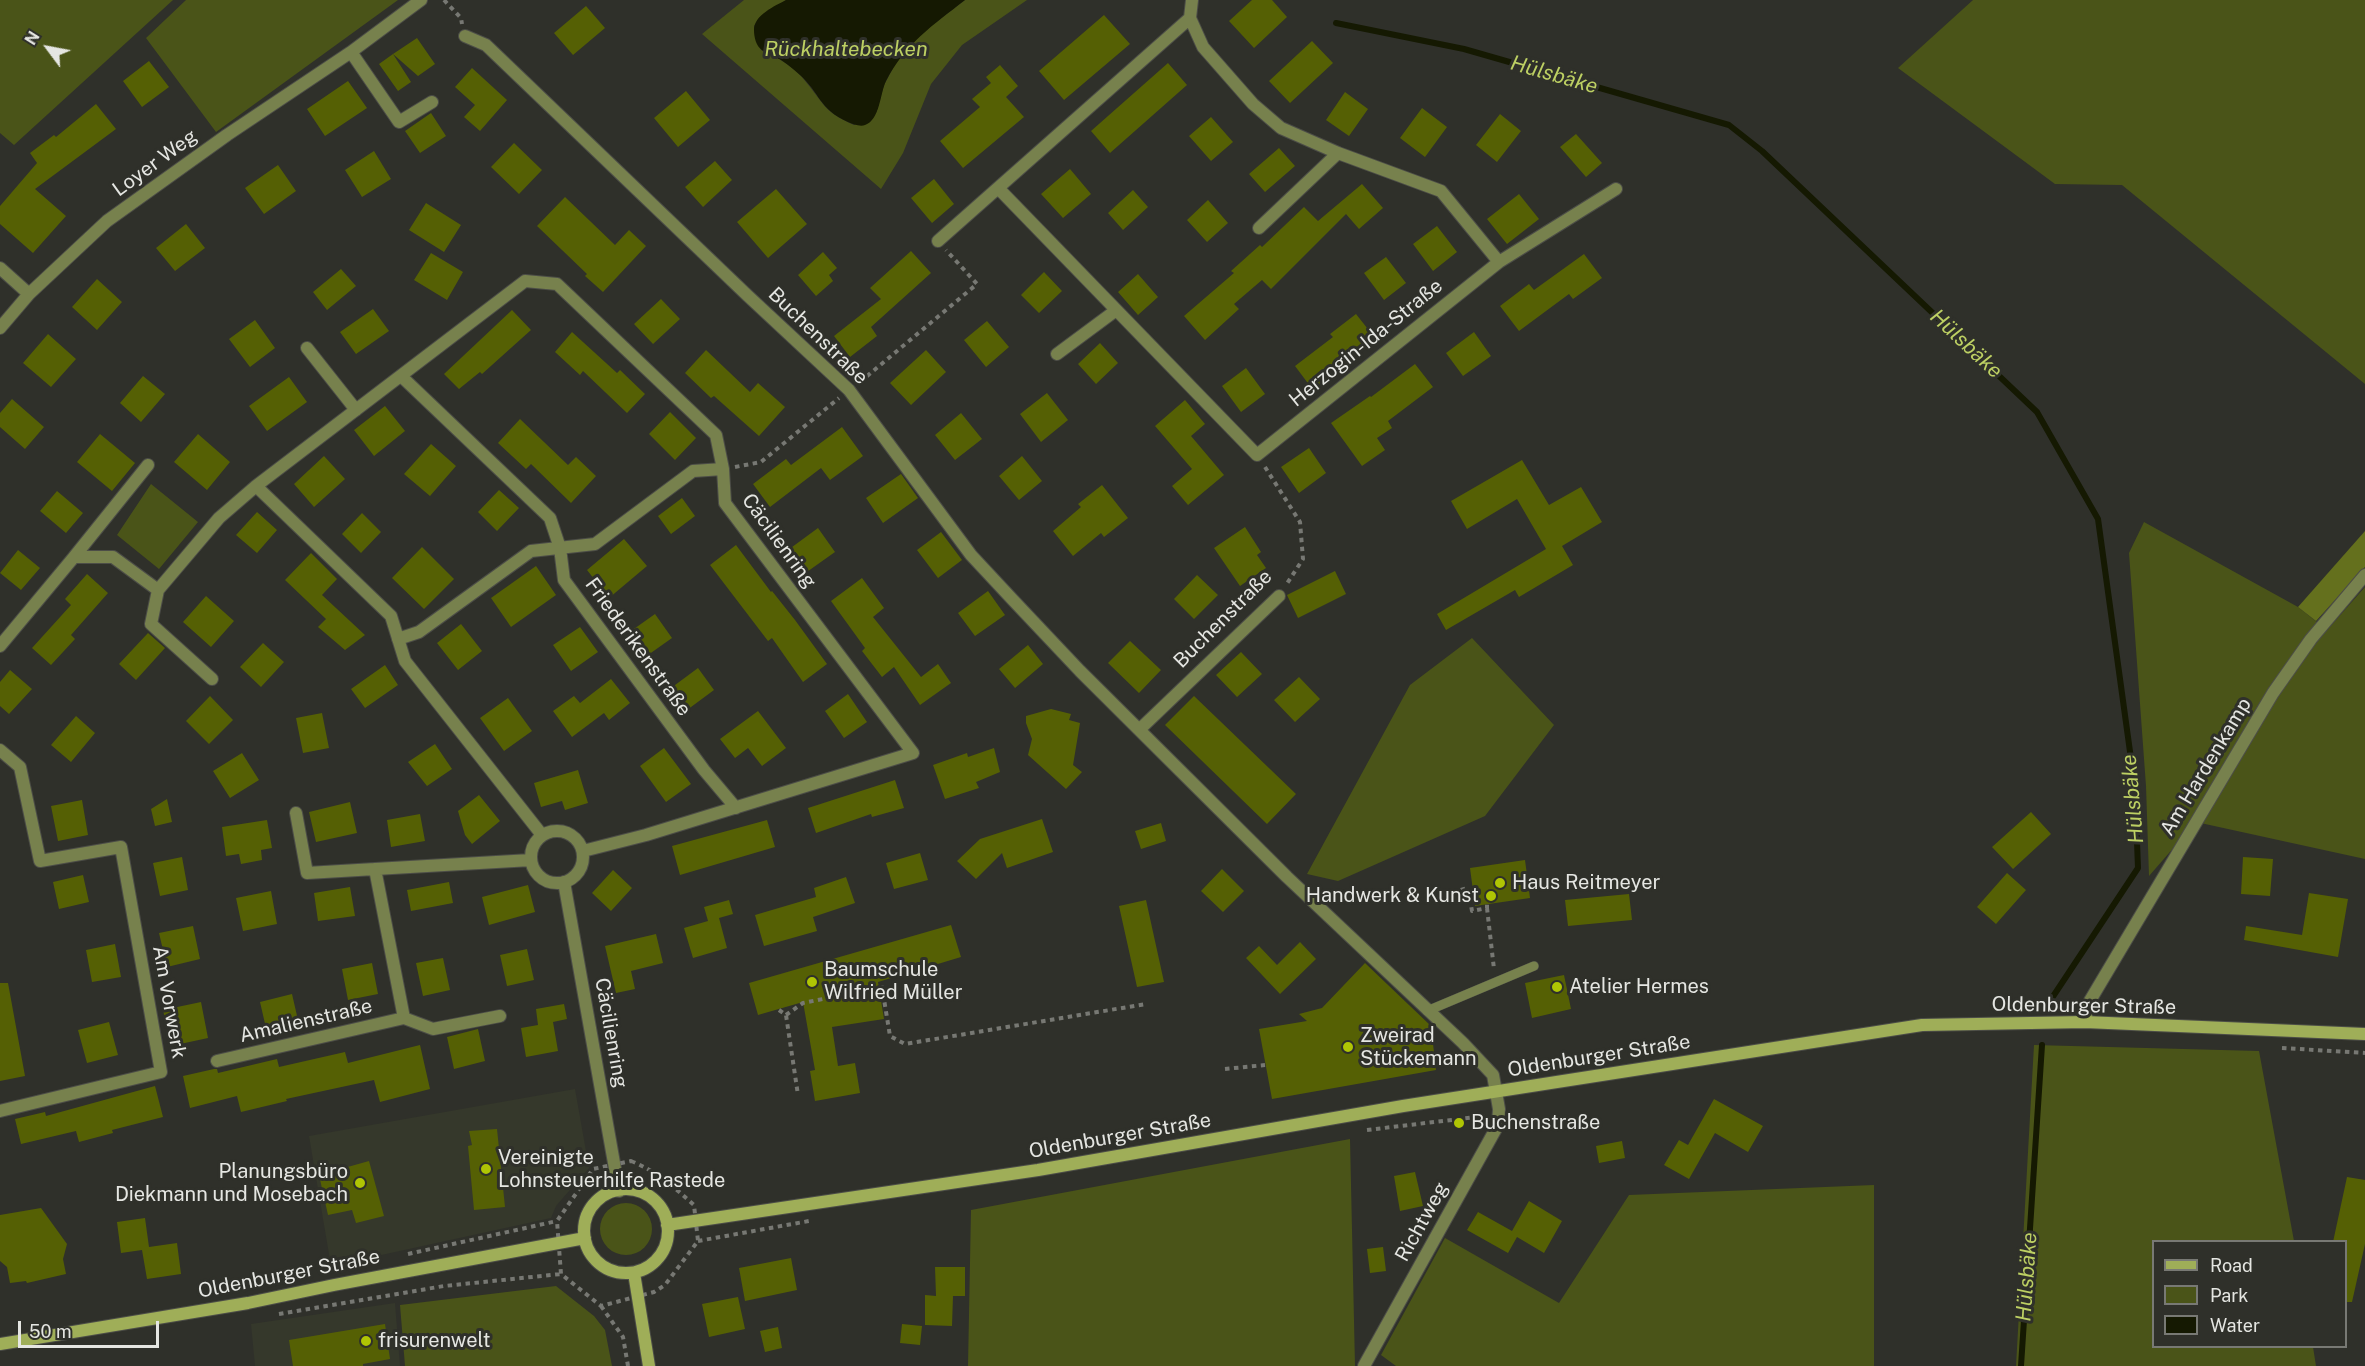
<!DOCTYPE html>
<meta charset="utf-8">
<style>
body{margin:0}
#map{position:relative;width:2365px;height:1366px;overflow:hidden;background:#2f302a;font-family:"Public Sans",sans-serif}
canvas{display:block}
.legend{position:absolute;left:2152px;top:1240px;width:195px;height:108px;box-sizing:border-box;background:#2f302a;border:2px solid #787974;margin:0;padding:8px 10px;list-style:none;font-size:18px;color:#e5e6e2}
.legend li{display:flex;align-items:center;gap:12px;height:30px}
.legend b{width:30px;border:2px solid #787974}
.north{position:absolute;left:18px;top:18px;width:60px;height:60px;-webkit-text-stroke:4px #2f302a;paint-order:stroke;rotate:302deg;font-size:16px;font-weight:700;line-height:24px;text-align:center;color:#e5e6e2}
.north::after{content:'';display:block;margin:auto;width:21px;height:27px;background:#e5e6e2;clip-path:polygon(50% 0,100% 100%,50% 72%,0 100%)}
.scale{position:absolute;left:18px;top:1321px;width:141px;height:27px;box-sizing:border-box;border:3px solid #e5e6e2;border-top:0;padding-left:8px;font-size:18px;line-height:21px;white-space:nowrap;color:#e5e6e2;-webkit-text-stroke:4px #2f302a;paint-order:stroke}
</style>
<div id="map">
<canvas width="2365" height="1366"></canvas>
<ul class="legend">
<li><b style="height:8px;background:#9fae58"></b>Road</li>
<li><b style="height:16px;background:#4a5418"></b>Park</li>
<li><b style="height:16px;background:#151902"></b>Water</li>
</ul>
<div class="north">N</div>
<div class="scale">50 m</div>
</div>
<script>
const context = document.querySelector('canvas').getContext('2d');
context.lineJoin = 'round';
function fill(path, color) {
  context.fillStyle = color;
  context.fill(path, 'evenodd');
}
function strokePath(path, color, width, dash) {
  context.strokeStyle = color;
  context.lineWidth = width;
  context.lineCap = dash ? 'butt' : 'round';
  context.setLineDash(dash || []);
  context.stroke(path);
}
function label(font, color, halo, rows, align = 'center') {
  context.font = font + ' "Public Sans",sans-serif';
  context.lineWidth = 6;
  context.setLineDash([]);
  context.textBaseline = 'middle';
  context.strokeStyle = halo;
  context.fillStyle = color;
  for (const [text, x, y, turn = 0] of rows) {
    context.save();
    context.translate(x, y);
    context.rotate((+turn || 0) * Math.PI / 180);
    context.textAlign = isNaN(turn) ? turn : align;
    if (halo) context.strokeText(text, 0, 0);
    context.fillText(text, 0, 0);
    context.restore();
  }
}
fill(new Path2D(`
 M575 1089 589 1168 556 1206 551 1218 331 1266 309 1136Z
 M395 1303 400 1366H255L251 1324Z`), '#35382b');
fill(new Path2D(`
 M0 0H173L14 145 0 133Z
 M186 0H398L216 132 146 38Z
 M744 0H786L760 17 754 26 761 50C777 57 795 67 806 82 826 106 823 111 854 125L876 113 884 85 899 57 922 33 965 0H1027L962 45 931 84 903 153 881 189 702 34Z
 M1973 0H2365V384L2122 185 2055 184 1898 68Z
 M151 484 198 522 159 569 117 535Z
 M2144 522 2298 607 2327 630 2365 587V859L2196 822 2149 876 2146 786 2129 553Z
 M1472 638 1554 725 1485 816 1338 881 1307 874 1410 685Z
 M2034 1045 2259 1051 2294 1241 2154 1242V1346L2313 1347 2316 1366H2016Z
 M1350 1139 1355 1366H968L971 1210Z
 M1874 1185V1366H1396L1381 1355 1445 1238 1559 1303 1629 1195Z
 M600 1229a26 26 0 1 1 52 0a26 26 0 1 1-52 0Z
 M556 1286 594 1316 605 1330 612 1366H405L400 1305Z`), '#4a5418');
fill(new Path2D(`
 M2365 531V567L2316 621 2298 607Z`), '#64701d');
fill(new Path2D(`
 M786 0H965C933 25 905 44 886 81 880 93 880 120 865 125 860 127 853 124 848 122 819 109 820 93 800 75 792 68 784 61 774 56 771 54 765 53 762 50 756 46 754 37 754 30 754 15 775 6 786 0Z`), '#151902');
strokePath(new Path2D(`
 M1336 23 1464 49 1729 125 1762 151 2037 412 2098 519 2135 788 2138 868 2052 998
 M2021 1366 2042 1045`), '#151902', 6);
fill(new Path2D(`
 M1252 0H1272L1287 17 1254 48 1229 21Z
 M586 6 605 28 573 55 554 33Z
 M1104 15 1130 44 1064 100 1039 71Z
 M417 38 435 64 418 76 393 54Z
 M1312 41 1333 63 1290 103 1269 81Z
 M393 54 411 82 398 91 379 64Z
 M149 61 169 87 142 107 123 81Z
 M1168 63 1187 85 1110 153 1091 131Z
 M1000 65 1018 86 1006 97 1024 117 963 168 940 141 980 107 972 99 991 83 986 77Z
 M472 68 507 100 480 131 464 117 475 105 455 87Z
 M348 81 367 108 325 136 307 109Z
 M686 91 710 120 678 147 654 118Z
 M1345 92 1368 109 1349 136 1326 120Z
 M96 104 116 129 35 189 66 216 33 253 0 224V206L37 163 30 153 54 135 56 137Z
 M1422 108 1447 127 1425 157 1400 138Z
 M431 113 446 136 420 153 405 131Z
 M1500 114 1521 131 1497 162 1476 145Z
 M1211 117 1233 142 1211 161 1189 136Z
 M1576 134 1602 163 1586 177 1560 147Z
 M514 143 542 170 519 194 491 167Z
 M1279 148 1295 166 1265 192 1249 174Z
 M374 151 391 179 362 197 345 170Z
 M715 161 732 180 703 207 685 187Z
 M278 165 296 191 264 214 245 188Z
 M1070 169 1091 194 1063 218 1041 194Z
 M934 179 954 204 932 223 911 198Z
 M1362 184 1383 208 1359 229 1346 214 1271 289 1262 280 1234 304 1239 309 1205 340 1184 316 1234 273 1231 271 1260 245 1262 247 1304 207 1318 221Z
 M776 189 807 224 768 258 737 222Z
 M1133 190 1148 207 1123 230 1108 213Z
 M1519 194 1539 219 1507 244 1487 219Z
 M565 197 615 245 629 230 646 246 603 292 585 276 587 274 537 226Z
 M1208 200 1228 223 1207 242 1187 220Z
 M426 203 461 225 444 252 409 230Z
 M186 224 205 248 175 271 156 248Z
 M1437 226 1457 252 1433 271 1413 244Z
 M911 251 931 273 871 327 877 336 850 357 834 336 881 299 870 288Z
 M823 252 837 268 829 275 833 281 816 296 798 275Z
 M431 253 463 272 447 300 414 280Z
 M1584 254 1602 278 1573 299 1569 294 1519 331 1500 306 1529 284 1534 290Z
 M1386 257 1406 283 1384 300 1364 273Z
 M341 269 356 286 327 310 313 292Z
 M1044 272 1062 291 1039 313 1021 295Z
 M1138 274 1158 297 1138 315 1118 292Z
 M97 279 122 302 97 330 72 307Z
 M661 299 680 319 653 344 634 324Z
 M373 309 389 331 356 354 340 332Z
 M512 310 531 330 482 374 480 372 459 389 444 374Z
 M1356 314 1375 338 1313 390 1295 366 1333 337 1330 334Z
 M255 320 275 348 250 367 229 339Z
 M987 321 1009 347 986 367 964 340Z
 M572 332 617 373 620 370 645 394 627 413 583 371 580 375 555 352Z
 M1474 332 1491 356 1463 376 1446 353Z
 M48 334 76 359 51 387 23 363Z
 M1100 343 1118 363 1096 384 1078 364Z
 M706 350 750 392 758 383 785 407 759 436 714 396 711 398 685 373Z
 M926 350 946 372 911 405 890 383Z
 M1415 364 1433 387 1388 421 1392 428 1377 438 1385 450 1362 466 1331 423 1370 396 1371 397Z
 M1246 368 1265 394 1241 412 1222 386Z
 M143 376 165 394 141 422 120 403Z
 M289 377 307 402 267 431 249 406Z
 M1047 393 1068 420 1041 442 1020 414Z
 M12 399 44 427 25 449 0 427V413Z
 M1185 400 1205 424 1191 436 1224 475 1188 505 1172 486 1192 469 1155 426Z
 M385 406 405 431 374 456 354 430Z
 M670 412 696 438 675 460 649 434Z
 M961 413 982 439 955 460 935 435Z
 M520 419 568 465 576 457 596 476 571 503 531 464 526 469 498 443Z
 M842 427 863 456 830 480 821 468 770 507 753 484 786 459 791 465Z
 M100 434 135 463 112 491 77 462Z
 M198 434 230 462 207 490 174 462Z
 M431 444 456 466 430 496 404 474Z
 M1309 448 1326 473 1299 493 1281 467Z
 M324 456 345 479 314 507 294 484Z
 M1022 456 1042 481 1019 500 999 476Z
 M1522 460 1549 505 1581 487 1602 522 1562 546 1573 565 1519 597 1515 590 1446 630 1437 614 1546 549 1517 499 1467 529 1451 501Z
 M901 474 918 498 883 523 866 498Z
 M1102 485 1128 518 1104 537 1101 533 1073 556 1053 531 1081 507 1078 504Z
 M499 490 519 508 497 531 478 512Z
 M57 491 83 513 66 533 40 511Z
 M682 498 695 516 671 534 658 516Z
 M257 512 277 530 257 553 236 535Z
 M362 513 381 532 361 553 342 534Z
 M1245 527 1261 552 1257 555 1266 568 1240 586 1214 548Z
 M818 528 835 552 804 574 788 550Z
 M941 532 962 560 938 578 917 550Z
 M624 539 647 566 609 598 587 570Z
 M736 545 771 592 772 591 795 620 827 664 803 682 772 638 768 641 710 565Z
 M422 547 454 579 424 609 392 578Z
 M18 550 40 568 21 590 0 573Z
 M311 553 337 579 322 595 365 635 345 650 318 627 326 619 285 580Z
 M536 566 556 595 511 627 491 598Z
 M1335 571 1346 594 1298 618 1287 595Z
 M87 574 108 593 71 635 75 639 51 665 32 648 71 605 65 599Z
 M1197 575 1218 595 1194 619 1174 599Z
 M862 578 884 608 873 617 921 677 938 664 951 683 920 705 894 667 882 677 862 651 865 648 831 601Z
 M988 591 1005 615 975 636 958 613Z
 M206 596 234 621 211 647 183 622Z
 M655 614 672 638 648 655 631 631Z
 M461 624 482 651 458 670 437 643Z
 M580 627 598 652 571 671 553 645Z
 M148 633 165 648 136 680 119 664Z
 M1130 641 1161 670 1139 693 1108 663Z
 M263 643 284 662 261 687 240 667Z
 M1028 645 1043 664 1015 688 999 669Z
 M1241 652 1262 674 1237 697 1216 675Z
 M385 665 398 685 365 708 351 689Z
 M698 668 714 690 687 710 671 688Z
 M10 670 32 689 9 714 0 706V682Z
 M1299 677 1320 699 1295 722 1274 700Z
 M611 679 630 703 609 720 604 713 572 737 553 711 574 696 580 703Z
 M848 694 867 722 844 738 825 711Z
 M210 696 233 720 209 744 186 721Z
 M1194 696 1296 794 1267 824 1165 725Z
 M508 698 532 731 504 751 480 718Z
 M1051 709 1071 714 1069 720 1080 723 1073 765 1082 772 1066 789 1028 755 1032 739 1026 723V716Z
 M758 711 786 748 762 766 748 748 735 758 720 739Z
 M322 713 329 748 303 753 296 718Z
 M76 716 95 733 71 762 51 745Z
 M435 744 452 769 427 786 408 762Z
 M664 748 691 784 666 802 640 766Z
 M994 748 1000 772 976 782 979 788 945 799 933 765 967 753 968 757Z
 M242 753 259 780 230 798 213 771Z
 M578 770 588 803 565 810 562 801 541 807 534 783Z
 M895 780 904 808 872 817 871 814 816 833 808 808Z
 M479 795 500 821 472 844 465 835 458 811Z
 M167 799 172 822 155 826 151 809Z
 M82 800 88 835 58 841 51 806Z
 M350 802 357 833 316 842 309 812Z
 M2031 812 2051 834 2013 869 1992 847Z
 M420 814 425 841 391 847 387 820Z
 M1042 819 1053 852 1007 868 1002 853 976 879 957 861 980 839Z
 M267 820 272 848 261 850 262 860 241 864 239 854 226 856 222 827Z
 M767 820 775 847 680 875 672 846Z
 M1161 823 1166 841 1141 849 1135 831Z
 M920 853 928 880 894 889 886 863Z
 M182 857 188 890 160 896 153 863Z
 M2243 857 2273 859 2270 896 2241 894Z
 M1525 860 1530 898 1475 906 1470 868Z
 M1222 869 1244 891 1223 912 1201 891Z
 M613 870 632 888 611 911 592 893Z
 M2007 873 2026 890 1996 924 1977 907Z
 M83 875 89 902 59 909 53 882Z
 M846 877 855 903 813 917 817 931 764 946 755 915 816 897 814 888Z
 M449 882 453 903 411 911 407 890Z
 M528 885 535 912 489 925 482 897Z
 M350 887 355 916 318 921 314 893Z
 M271 891 277 924 243 931 236 898Z
 M2309 893 2348 899 2338 957 2244 940 2246 926 2302 935Z
 M1629 894 1632 920 1568 926 1565 900Z
 M729 900 733 914 719 918 727 948 693 958 684 928 708 921 704 907Z
 M1146 900 1164 982 1137 987 1119 906Z
 M951 925 961 957 878 982 884 1019 832 1027 838 1066 855 1063 860 1093 815 1101 810 1071 815 1070 803 1002 758 1015 749 983Z
 M193 926 200 959 167 967 159 933Z
 M656 934 663 963 631 971 635 989 616 993 605 946Z
 M1300 942 1316 959 1280 994 1246 958 1259 946 1277 965Z
 M115 944 121 977 92 982 86 950Z
 M527 949 534 980 507 986 500 955Z
 M443 958 450 990 423 996 416 963Z
 M372 963 378 994 348 1000 342 969Z
 M1365 963 1431 1026 1436 1070 1272 1099 1259 1029 1307 1021 1299 1014 1322 1008Z
 M1564 975 1571 1009 1532 1018 1525 983Z
 M0 983H8L25 1076 0 1081Z
 M292 994 298 1020 266 1028 260 1002Z
 M201 1002 208 1038 171 1046 163 1010Z
 M564 1004 567 1019 553 1022 558 1051 526 1057 521 1028 538 1025 536 1009Z
 M109 1022 118 1055 87 1063 78 1030Z
 M478 1029 485 1061 454 1069 447 1037Z
 M420 1045 430 1089 380 1102 374 1080 286 1099 287 1101 241 1112 237 1096 190 1108 183 1076 214 1069H217L218 1073 277 1059 279 1067 345 1052 348 1063Z
 M155 1086 163 1117 112 1130 113 1133 79 1142 76 1131 21 1144 15 1119 45 1112 46 1116Z
 M1714 1099 1763 1126 1748 1152 1715 1133 1689 1179 1664 1165 1679 1140 1688 1145Z
 M497 1129 505 1207 474 1210 468 1146 472 1145 469 1131Z
 M1622 1141 1625 1158 1599 1163 1596 1146Z
 M369 1161 384 1216 356 1223 352 1210 328 1215 319 1175Z
 M1415 1172 1423 1206 1400 1211 1394 1176Z
 M2347 1177 2365 1180V1244L2352 1302H2346V1242H2333Z
 M1529 1201 1562 1221 1544 1253 1517 1237 1508 1253 1467 1230 1478 1212 1512 1231Z
 M41 1208 67 1244 63 1259 66 1274 27 1283 26 1281 10 1283 7 1267 0 1261V1215Z
 M145 1218 149 1247 177 1243 181 1274 147 1279 142 1250 121 1253 117 1222Z
 M1383 1247 1386 1271 1370 1273 1367 1249Z
 M791 1258 797 1290 745 1301 739 1268Z
 M935 1267H965V1296H953L952 1326 925 1325V1295L936 1296Z
 M738 1297 745 1329 709 1337 702 1304Z
 M385 1324 390 1359 363 1364V1366H293L289 1340Z
 M902 1324 922 1326 920 1345 900 1343Z
 M778 1327 782 1348 765 1352 760 1331Z`), '#556004');
const lane = new Path2D(`
 M1427 1011 1534 966`);
const street = new Path2D(`
 M465 36 486 45 747 295 849 390 971 555 1012 599 1080 671 1287 877 1463 1043 1493 1075 1499 1109 1498 1125 1364 1366
 M351 52 399 122 432 102
 M999 189 1257 455 1499 262 1441 191 1338 153 1281 128 1253 104 1203 47 1190 18 1192 0
 M1259 228 1338 153
 M938 241 1190 18
 M1499 262 1616 189
 M0 268 29 294
 M0 328 29 294 107 221 227 135 351 52 421 0
 M307 348 356 410
 M1057 354 1115 311
 M401 376 550 518 560 548 564 580 704 770 736 808
 M74 557 148 465
 M158 590 151 624 212 679
 M398 639 419 632 531 551 595 544 693 471 723 469
 M0 646 74 557H113L158 590 219 518 256 486
 M1140 729 1279 596
 M0 750 20 767 40 861 121 847 161 1072 0 1111
 M296 813 307 873 375 869
 M531 857a26 26 0 1 1 52 0a26 26 0 1 1-52 0Z
 M542 835 405 661 391 616 256 486 525 281 557 284 716 435 723 469 725 503 913 753 646 835 583 851
 M564 882 619 1191
 M500 1016 433 1029 404 1018 375 869 531 860
 M2085 1022 2088 1004 2273 693 2311 639 2365 575
 M217 1061 404 1018`);
const secondary = new Path2D(`
 M584 1231a42 42 0 1 1 84 0a42 42 0 1 1-84 0Z
 M667 1225 1038 1170 1403 1106 1922 1025 2085 1022 2365 1034
 M634 1273 649 1366
 M0 1344 248 1303 334 1285 585 1238`);
strokePath(lane, '#4c4d47', 10);
strokePath(street, '#4c4d47', 14);
strokePath(secondary, '#4c4d47', 14);
strokePath(new Path2D(`
 M444 0 461 18 462 24
 M860 382 977 284 946 250
 M735 467 761 462 839 398
 M1265 467 1300 522 1303 559 1286 585
 M1452 892 1468 888 1472 911 1487 908V904
 M1487 908 1494 969
 M779 1010 786 1015 798 1095
 M786 1015 803 1003 882 987 890 1036 905 1044 1146 1004
 M2282 1048 2365 1053
 M1225 1069 1265 1065
 M1367 1130 1485 1116
 M631 1161C656 1171 674 1187 694 1205L698 1241 665 1285 654 1292 601 1306 561 1274 557 1221 593 1169Z
 M698 1241 809 1221
 M408 1254 557 1221
 M601 1306 623 1337 628 1366
 M279 1314 444 1286 561 1274`), '#777873', 4, [4.5, 4.5]);
strokePath(lane, '#77814d', 9);
strokePath(street, '#77814d', 12);
strokePath(secondary, '#9fae58', 12);
for (const [x, y, r, color] of [
 [1500,883,6,"#afc504"],
 [1491,896,6,"#afc504"],
 [812,982,6,"#afc504"],
 [1557,987,6,"#afc504"],
 [1348,1047,6,"#afc504"],
 [1459,1123,6,"#afc504"],
 [486,1169,6,"#afc504"],
 [360,1183,6,"#afc504"],
 [366,1341,6,"#afc504"]
]) {
  const dot = new Path2D();
  dot.arc(x, y, r, 0, 2 * Math.PI);
  context.fillStyle = color;
  context.fill(dot);
  strokePath(dot, '#2f302a', 2);
}
label('20px', '#e5e6e2', '#2f302a', [
 ["Loyer Weg",155,163,-36],
 ["Buchenstraße",818,336,44],
 ["Herzogin-Ida-Straße",1366,343,-39],
 ["Cäcilienring",779,541,54],
 ["Buchenstraße",1223,619,-45],
 ["Friederikenstraße",638,647,54],
 ["Am Hardenkamp",2206,767,-59],
 ["Am Vorwerk",169,1002,80],
 ["Oldenburger Straße",2084,1006,1],
 ["Amalienstraße",306,1021,-13],
 ["Cäcilienring",611,1033,80],
 ["Oldenburger Straße",1599,1056,-9],
 ["Oldenburger Straße",1120,1136,-10],
 ["Richtweg",1422,1222,-61],
 ["Oldenburger Straße",289,1274,-11]
]);
label('20px', '#e5e6e2', '#2f302a', [
 ["Haus Reitmeyer",1512,883],
 ["Handwerk & Kunst",1479,896,"right"],
 ["Baumschule",824,970],
 ["Wilfried Müller",824,993],
 ["Atelier Hermes",1569,987],
 ["Zweirad",1360,1036],
 ["Stückemann",1360,1059],
 ["Buchenstraße",1471,1123],
 ["Vereinigte",498,1158],
 ["Lohnsteuerhilfe Rastede",498,1181],
 ["Planungsbüro",348,1172,"right"],
 ["Diekmann und Mosebach",348,1195,"right"],
 ["frisurenwelt",378,1341]
], 'left');
label('italic 21px', '#bdd063', '#2f302a', [
 ["Rückhaltebecken",846,50],
 ["Hülsbäke",1554,75,16],
 ["Hülsbäke",1966,344,43],
 ["Hülsbäke",2133,799,-95],
 ["Hülsbäke",2027,1277,-86]
]);
</script>
